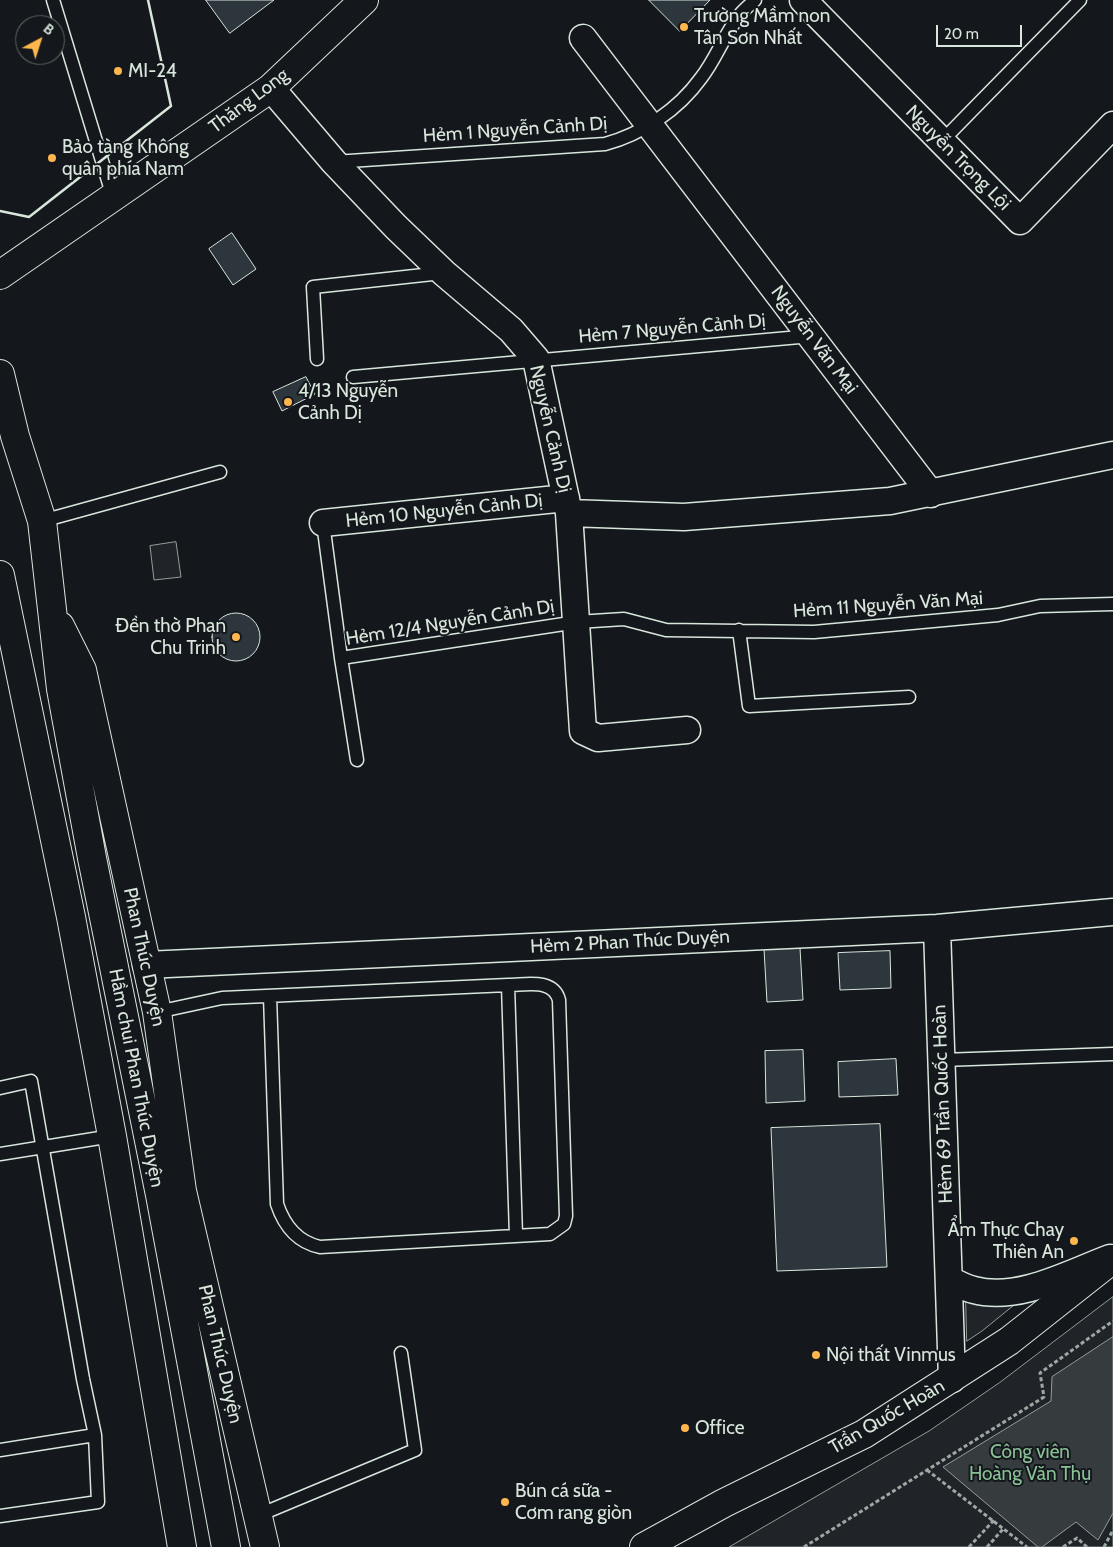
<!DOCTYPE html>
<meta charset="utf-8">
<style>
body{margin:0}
#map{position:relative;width:1113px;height:1547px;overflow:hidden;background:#14181c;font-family:Cabin,sans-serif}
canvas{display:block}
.north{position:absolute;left:15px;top:15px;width:50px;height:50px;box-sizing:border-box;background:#14181c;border:1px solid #626a69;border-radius:50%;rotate:40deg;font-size:14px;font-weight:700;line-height:20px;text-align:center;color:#d8e6dc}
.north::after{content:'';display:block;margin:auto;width:18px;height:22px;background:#ffb74d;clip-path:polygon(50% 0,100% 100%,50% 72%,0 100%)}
.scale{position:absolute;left:936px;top:25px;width:86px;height:22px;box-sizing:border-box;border:2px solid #d8e6dc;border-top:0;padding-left:6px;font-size:15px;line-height:18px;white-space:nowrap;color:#d8e6dc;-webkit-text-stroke:4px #14181c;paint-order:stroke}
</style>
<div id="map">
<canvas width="1113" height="1547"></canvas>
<div class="north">B</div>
<div class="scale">20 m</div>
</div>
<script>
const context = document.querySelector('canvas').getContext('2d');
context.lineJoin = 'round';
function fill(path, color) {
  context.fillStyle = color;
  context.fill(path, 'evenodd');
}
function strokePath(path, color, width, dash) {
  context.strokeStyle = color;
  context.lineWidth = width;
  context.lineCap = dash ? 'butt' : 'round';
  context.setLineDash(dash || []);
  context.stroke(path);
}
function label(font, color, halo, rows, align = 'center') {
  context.font = font + ' Cabin,sans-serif';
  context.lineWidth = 4;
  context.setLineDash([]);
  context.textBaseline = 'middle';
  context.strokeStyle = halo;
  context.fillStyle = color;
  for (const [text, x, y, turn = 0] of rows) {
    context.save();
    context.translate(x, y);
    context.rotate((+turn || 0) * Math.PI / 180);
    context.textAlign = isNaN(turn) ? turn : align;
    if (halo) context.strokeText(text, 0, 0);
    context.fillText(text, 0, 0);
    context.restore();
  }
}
const green = new Path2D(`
 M176 542 181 577 154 580 150 546Z
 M1113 1297V1547H729L929 1431 999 1383Z
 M966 1300 1019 1301 982 1331 967 1341Z`);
fill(green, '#202428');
strokePath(green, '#939e99', 1);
const water = new Path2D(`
 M1113 1337V1513L1098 1540 1076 1522 1042 1547H1038L943 1467 1051 1401 1052 1377Z`);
fill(water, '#363b3e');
strokePath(water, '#939e99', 1);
const building = new Path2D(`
 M206 0H274L230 33Z
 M649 0H710L680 31Z
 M232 233 256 269 233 285 209 249Z
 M306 377 315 394 282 411 273 392Z
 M212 637a24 24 0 1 1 48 0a24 24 0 1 1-48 0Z
 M800 948 803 1000 767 1002 764 949Z
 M890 951 891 988 840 990 838 953Z
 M803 1050 805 1101 766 1103 765 1051Z
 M896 1059 898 1095 839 1097 838 1062Z
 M880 1124 887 1267 777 1271 771 1128Z`);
fill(building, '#2c363c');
strokePath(building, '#d8e6dc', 1);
const service = new Path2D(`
 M53 0 113 197
 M942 141 1080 0
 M334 162 605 144C642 134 678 110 701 78 716 59 724 35 739 16 743 10 750 5 755 0
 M317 359 313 287 442 273
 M353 377 811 336
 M42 521 220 472
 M323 523 341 658
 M739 630 749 706 909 697
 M357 760 341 658 577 622 624 619 666 630 814 632 998 615 1040 606 1113 604
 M508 985 516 1236
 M157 1012 222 998 508 985C526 985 553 978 559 1000L566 1216 564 1224 550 1234 320 1247C297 1242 284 1225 277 1204L270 996
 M942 1060 1113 1054
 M0 1088 31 1081 83 1379 95 1435 98 1502 0 1516
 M0 1154 112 1136
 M0 1450 95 1435
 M259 1515 415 1450 401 1353`);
const minor = new Path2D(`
 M803 0 1020 221 1113 125
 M583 38 931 494
 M271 88 334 162 396 227 444 273 511 330 536 359 569 513 684 517 890 501 1113 455
 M569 513 583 731 598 738 687 730
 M323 523 566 498
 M937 928 952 1379
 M146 965 937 928 1113 912
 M949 1280C957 1283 965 1288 974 1290 1018 1302 1070 1273 1110 1258`);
const tertiary = new Path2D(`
 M0 275 271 88 364 0`);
const secondary = new Path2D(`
 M0 374 15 436 42 521 61 689 92 858 160 1195 226 1547
 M0 575 71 917 112 1136 182 1547
 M60 626 82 670 157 1012 182 1191 265 1547`);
const primary = new Path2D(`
 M644 1547 724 1503 864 1434 1009 1341 1113 1259`);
strokePath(service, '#d8e6dc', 15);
strokePath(minor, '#d8e6dc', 29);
strokePath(tertiary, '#d8e6dc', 30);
strokePath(secondary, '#d8e6dc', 30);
strokePath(primary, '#d8e6dc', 30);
strokePath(new Path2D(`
 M927 1470 1027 1547
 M804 1547 1044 1397 1040 1373 1113 1321
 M969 1547 994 1520
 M987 1547 1004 1528
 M1063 1547 1077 1538 1087 1547
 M1104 1547 1113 1530`), '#9da8a2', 3, [4, 2.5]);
strokePath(service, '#14181c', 12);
strokePath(minor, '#14181c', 26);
strokePath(tertiary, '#14181c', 28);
strokePath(secondary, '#14181c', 28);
strokePath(primary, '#14181c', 28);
strokePath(new Path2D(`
 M0 211 29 217 171 106 148 0`), '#d8e6dc', 2.5);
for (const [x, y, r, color] of [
 [684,27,5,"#ffb74d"],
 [118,71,5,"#ffb74d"],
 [52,158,5,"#ffb74d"],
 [288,402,5,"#ffb74d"],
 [236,637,5,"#ffb74d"],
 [1074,1241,5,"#ffb74d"],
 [816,1355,5,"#ffb74d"],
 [685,1428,5,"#ffb74d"],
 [505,1502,5,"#ffb74d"]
]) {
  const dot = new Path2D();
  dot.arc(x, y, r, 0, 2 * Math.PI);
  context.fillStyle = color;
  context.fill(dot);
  strokePath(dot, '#14181c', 2);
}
label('19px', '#d8e6dc', '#14181c', [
 ["Trường Mầm non",694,16],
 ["Tân Sơn Nhất",694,38],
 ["MI-24",128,71],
 ["Bảo tàng Không",62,147],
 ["quân phía Nam",62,169],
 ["4/13 Nguyễn",298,391],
 ["Cảnh Dị",298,413],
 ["Đền thờ Phan",226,626,"right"],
 ["Chu Trinh",226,648,"right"],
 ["Ẩm Thực Chay",1064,1230,"right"],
 ["Thiên An",1064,1252,"right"],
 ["Nội thất Vinmus",826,1355],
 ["Office",695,1428],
 ["Bún cá sữa -",515,1491],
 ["Cơm rang giòn",515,1513]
], 'left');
label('19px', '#d8e6dc', '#14181c', [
 ["Thăng Long",249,101,-37],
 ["Hẻm 1 Nguyễn Cảnh Dị",515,130,-4],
 ["Nguyễn Trọng Lội",958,158,45],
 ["Hẻm 7 Nguyễn Cảnh Dị",672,329,-5],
 ["Nguyễn Văn Mại",814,340,53],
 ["Nguyễn Cảnh Dị",550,429,77],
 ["Hẻm 10 Nguyễn Cảnh Dị",444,511,-6],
 ["Hẻm 11 Nguyễn Văn Mại",888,605,-4],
 ["Hẻm 12/4 Nguyễn Cảnh Dị",450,623,-9],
 ["Hẻm 2 Phan Thúc Duyện",630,942,-3],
 ["Phan Thúc Duyện",144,957,78],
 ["Hầm chui Phan Thúc Duyện",136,1078,79],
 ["Hẻm 69 Trần Quốc Hoàn",943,1104,-92],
 ["Phan Thúc Duyện",220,1354,77],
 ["Trần Quốc Hoàn",887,1417,-30]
]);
label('19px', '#8ac095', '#14181c', [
 ["Công viên",1030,1452],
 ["Hoàng Văn Thụ",1030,1474]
]);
</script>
